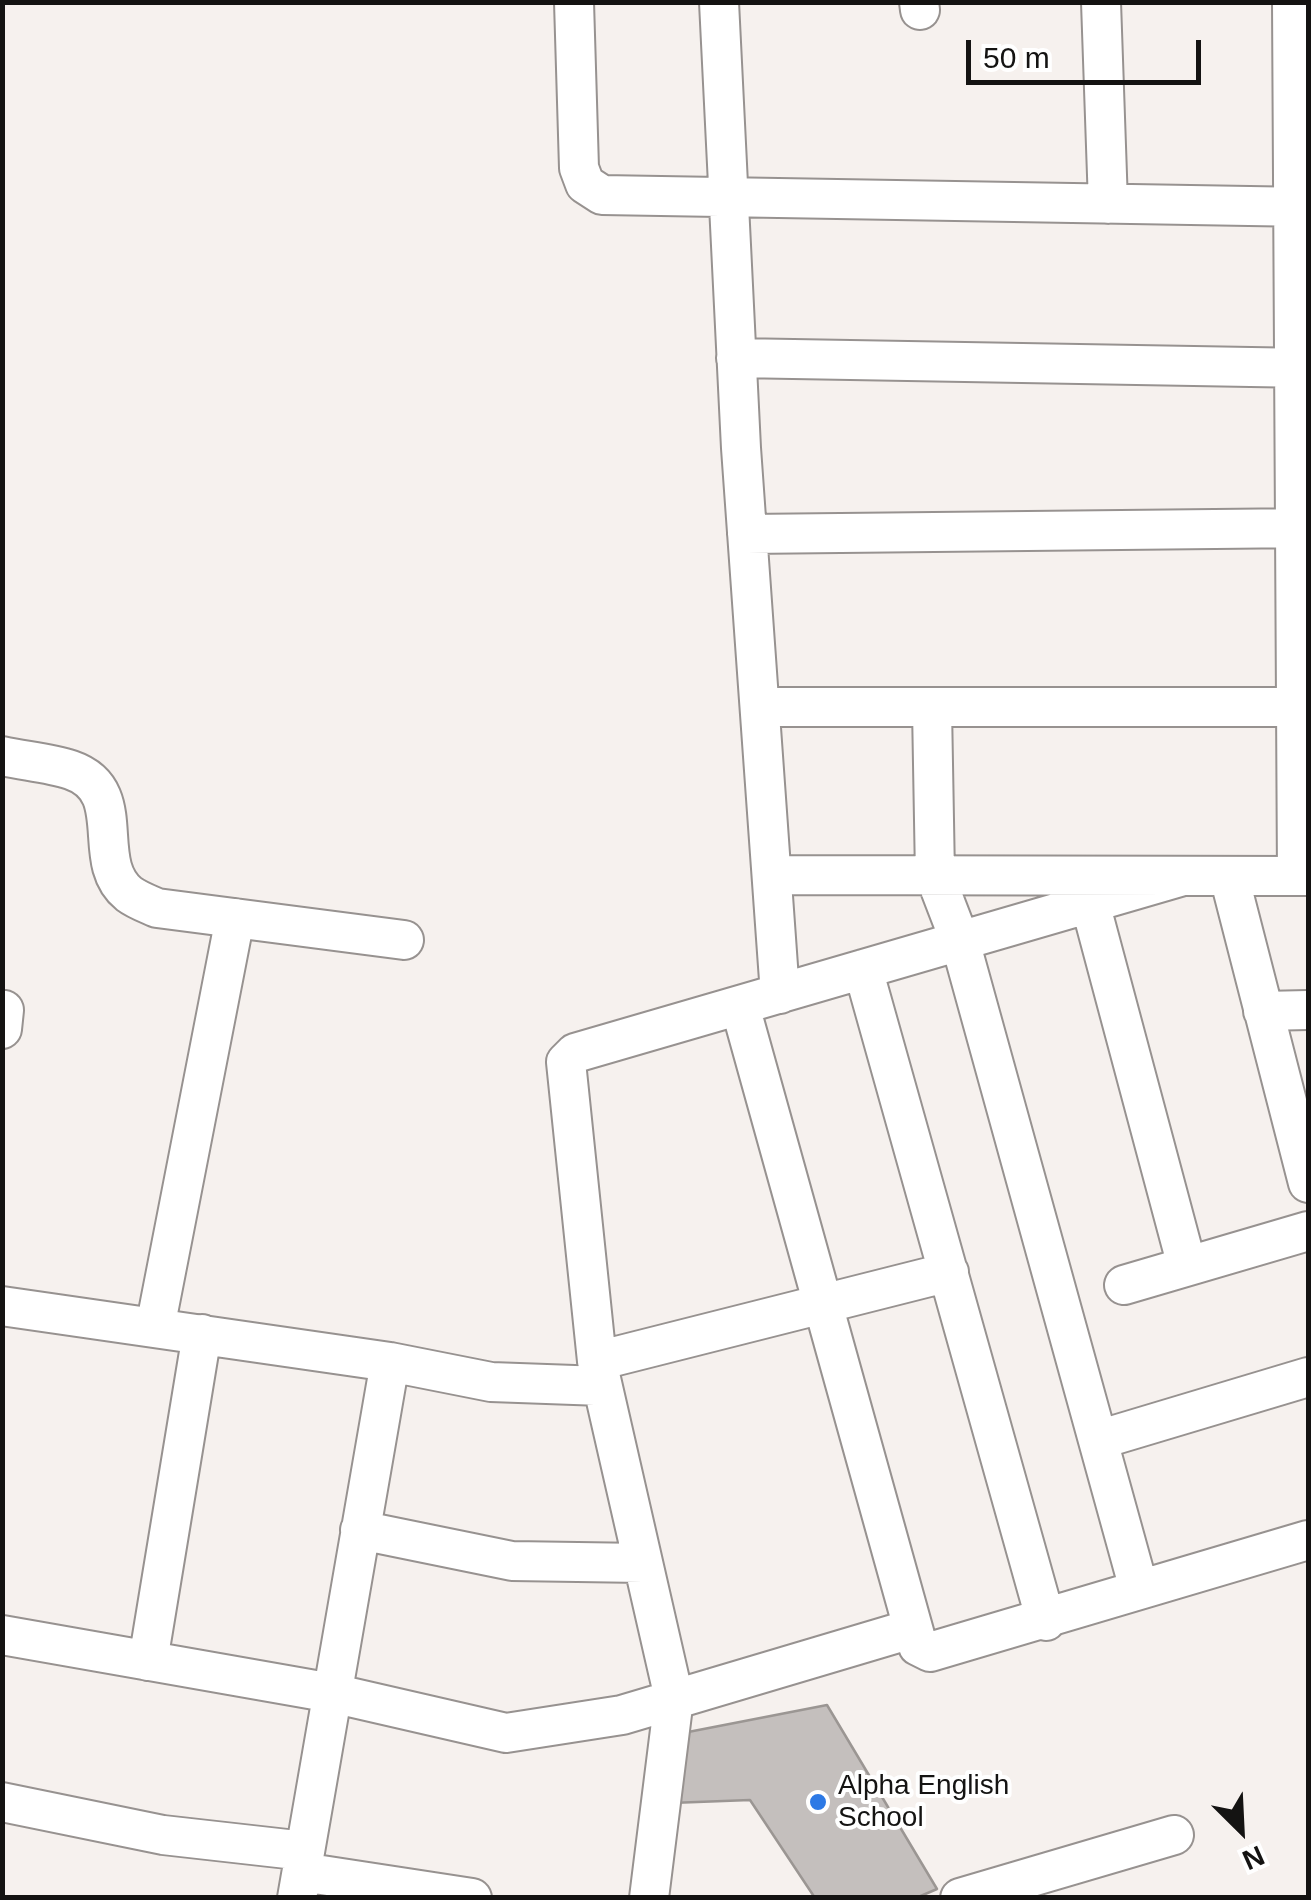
<!DOCTYPE html>
<style>
body{margin:0}
#map{position:relative;width:1311px;height:1900px;overflow:hidden;background:#f6f1ee;font-family:Arial,sans-serif}
canvas{display:block}
.frame{position:absolute;inset:0;border:5px solid #141312;pointer-events:none}
.north{position:absolute;left:1191px;top:1780px;width:100px;height:100px;-webkit-text-stroke:8px #fff;paint-order:stroke;rotate:156deg;font-size:28px;font-weight:700;line-height:40px;text-align:center;color:#141312}
.north::after{content:'';display:block;margin:auto;width:35px;height:45px;background:#141312;clip-path:polygon(50% 0,100% 100%,50% 72%,0 100%)}
.scale{position:absolute;left:966px;top:40px;width:235px;height:45px;box-sizing:border-box;border:5px solid #141312;border-top:0;padding-left:12px;font-size:30px;line-height:35px;white-space:nowrap;color:#141312;-webkit-text-stroke:8px #fff;paint-order:stroke}
</style>
<div id="map">
<canvas width="1311" height="1900"></canvas>
<div class="frame"></div>
<div class="north">N</div>
<div class="scale">50 m</div>
</div>
<script>
const context = document.querySelector('canvas').getContext('2d');
context.lineJoin = 'round';
function fill(path, color) {
  context.fillStyle = color;
  context.fill(path, 'evenodd');
}
function strokePath(path, color, width, dash) {
  context.strokeStyle = color;
  context.lineWidth = width;
  context.lineCap = dash ? 'butt' : 'round';
  context.setLineDash(dash || []);
  context.stroke(path);
}
function label(font, color, halo, rows, align = 'center') {
  context.font = font + ' Arial,sans-serif';
  context.lineWidth = 8;
  context.setLineDash([]);
  context.textBaseline = 'middle';
  context.strokeStyle = halo;
  context.fillStyle = color;
  for (const [text, x, y, turn = 0] of rows) {
    context.save();
    context.translate(x, y);
    context.rotate((+turn || 0) * Math.PI / 180);
    context.textAlign = isNaN(turn) ? turn : align;
    if (halo) context.strokeText(text, 0, 0);
    context.fillText(text, 0, 0);
    context.restore();
  }
}
const building = new Path2D(`
 M827 1705 937 1889 916 1898H815L750 1800 671 1803 683 1733Z`);
fill(building, '#c4bfbd');
strokePath(building, '#9b9693', 2.5);
const street = new Path2D(`
 M574 2 579 168 585 184 602 195 1308 207
 M719 2 741 448 780 994
 M919 2 920 10
 M1101 2 1108 204
 M1292 2 1297 876
 M736 358 1308 368
 M747 534 1308 528
 M760 707H1308
 M932 708 935 876 960 941 1139 1589
 M2 756C25 761 50 763 71 770 132 791 88 861 129 894 137 900 148 904 157 908L404 940
 M772 875 1308 876
 M1229 876 1308 1183
 M1090 903 1187 1266
 M863 969 1046 1621
 M740 1006 918 1646 930 1652 1308 1540
 M1263 1011 1308 1010
 M2 1029 4 1010
 M1124 1285 1308 1231
 M2 1306 390 1362 491 1382 602 1386
 M155 1328 235 918
 M597 1361 949 1272
 M1098 1440 1308 1377
 M360 1530 512 1561 643 1563
 M2 1635 332 1693 506 1733 622 1715 911 1629
 M148 1661 202 1334
 M2 1802 163 1835 305 1851
 M302 1872 472 1898
 M297 1898 390 1362
 M649 1898 674 1698 597 1361 566 1062 575 1053 1183 876
 M960 1898 1174 1835`);
strokePath(street, '#979290', 42);
strokePath(street, '#fff', 38);
for (const [x, y, r, color] of [
 [818,1802,10,"#2d79e5"]
]) {
  const dot = new Path2D();
  dot.arc(x, y, r, 0, 2 * Math.PI);
  context.fillStyle = color;
  context.fill(dot);
  strokePath(dot, '#fff', 4);
}
label('28px', '#141312', '#fff', [
 ["Alpha English",838,1786],
 ["School",838,1818]
], 'left');
</script>
